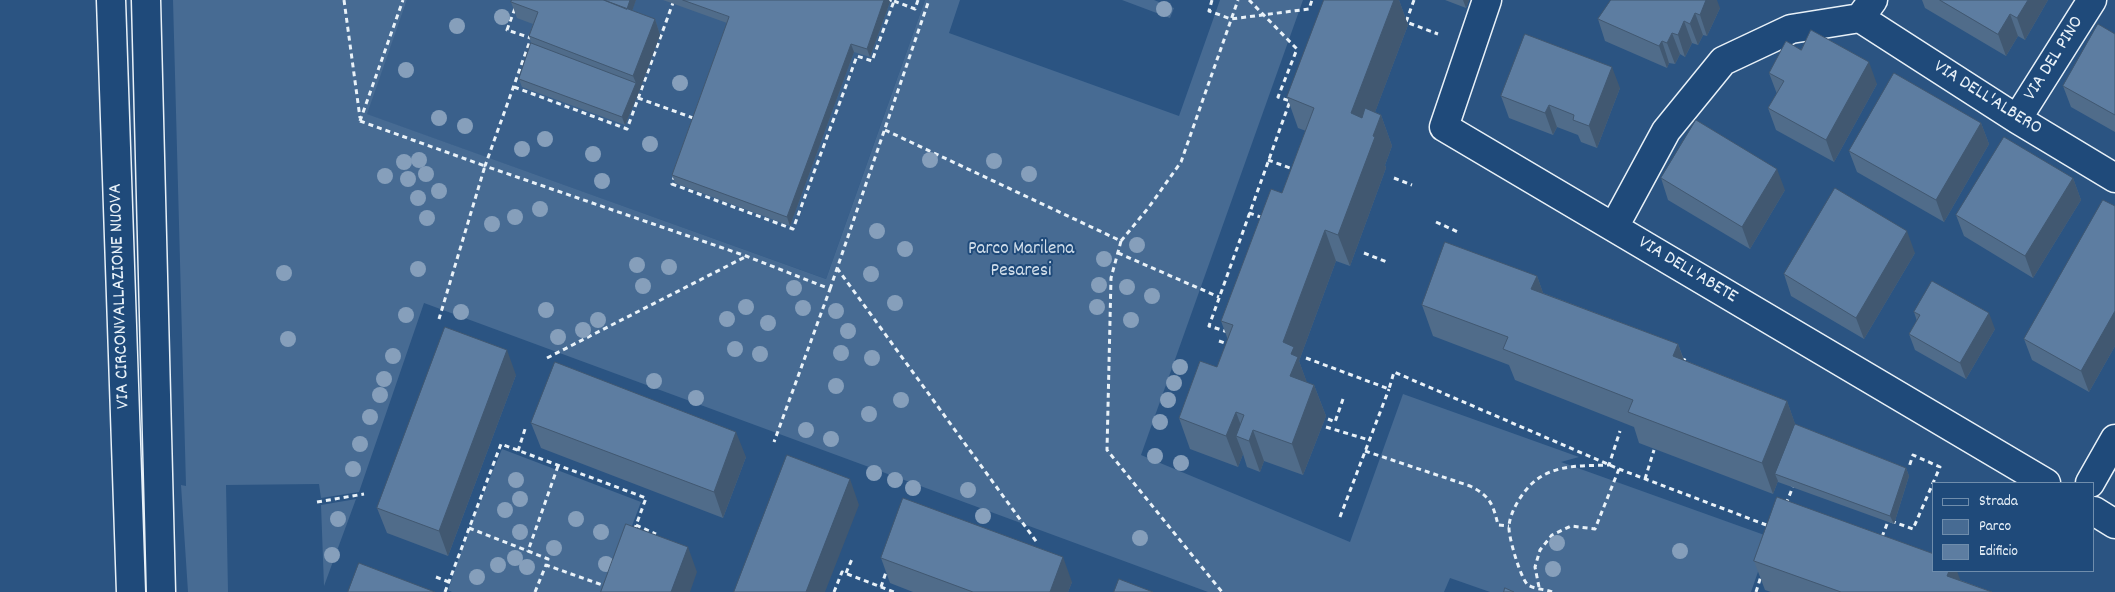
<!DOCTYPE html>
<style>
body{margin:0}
#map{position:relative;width:2115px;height:592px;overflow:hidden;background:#2b5482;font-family:Dekko,sans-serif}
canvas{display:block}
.legend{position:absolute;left:1932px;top:482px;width:162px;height:90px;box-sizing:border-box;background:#1f4a7a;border:1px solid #6f8dac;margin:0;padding:6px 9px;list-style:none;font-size:15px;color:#e8f1f8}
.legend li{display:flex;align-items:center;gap:10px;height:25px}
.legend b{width:25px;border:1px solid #6f8dac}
</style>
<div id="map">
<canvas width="2115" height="592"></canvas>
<ul class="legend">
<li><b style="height:6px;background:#1f4a7a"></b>Strada</li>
<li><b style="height:14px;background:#476b93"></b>Parco</li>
<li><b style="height:14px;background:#5d7da1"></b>Edificio</li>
</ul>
</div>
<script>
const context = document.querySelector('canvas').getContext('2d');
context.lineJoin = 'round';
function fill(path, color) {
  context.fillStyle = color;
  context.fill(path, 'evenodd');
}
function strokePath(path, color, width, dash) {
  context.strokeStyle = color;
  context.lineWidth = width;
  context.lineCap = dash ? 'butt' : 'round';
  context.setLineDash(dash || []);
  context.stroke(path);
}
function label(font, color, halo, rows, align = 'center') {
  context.font = font + ' Dekko,sans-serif';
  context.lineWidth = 4;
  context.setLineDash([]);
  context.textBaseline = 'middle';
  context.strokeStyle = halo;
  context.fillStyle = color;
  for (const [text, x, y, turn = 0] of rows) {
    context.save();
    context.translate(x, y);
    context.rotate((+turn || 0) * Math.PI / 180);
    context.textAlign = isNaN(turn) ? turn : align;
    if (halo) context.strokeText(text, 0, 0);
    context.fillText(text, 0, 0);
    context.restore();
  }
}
fill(new Path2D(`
 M407 0H925L826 279 366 114Z`), '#3a608b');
fill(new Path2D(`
 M173 0H407L367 114 826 279 925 0H960L949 33 1179 116 1220 0H1303L1141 455 1350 542 1403 394 1579 457 1561 462 1770 537 1751 592H1490L1450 578 1444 592H1208L424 303 359 492 321 498 319 484 226 485 228 592H188L181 485 186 486Z
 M1122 0H1154L1174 8 1170 18Z
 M502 449 641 502 607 592H452L448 590 469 528Z
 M356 499 324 586 321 505Z`), '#476b93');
const street = new Path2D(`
 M1487 0 1444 127 2046 483
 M1860 18 2017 119 2115 178
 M2017 119 2092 0
 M1614 227 1666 131 1723 61 1791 29 1860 18 1873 0
 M2090 483 2115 439
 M2094 511 2115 524`);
const primary = new Path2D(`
 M111 0 131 592
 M146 0 161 592`);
strokePath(street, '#e8f1f8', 31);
strokePath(primary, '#e8f1f8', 31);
strokePath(new Path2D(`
 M344 0 360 118
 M518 0 507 30 531 38 485 166 746 256 830 289 774 442
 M1212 0 1209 11 1231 19 1309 9 1312 0
 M1414 0 1406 22 1438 34
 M894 1 915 9 918 0
 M514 87 627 129 674 0
 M638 98 696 119
 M360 121 485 166 439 319
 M360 121 403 0
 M885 130 1121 241 1111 278 1107 450 1222 592
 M1268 160 1293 169
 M675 175 672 184 793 229 857 56 872 61 894 1 889 0
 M1394 178 1412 185
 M1249 213 1263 218
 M1436 222 1458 232
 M1121 241 1149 207 1181 162 1238 0
 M1118 253 1219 297
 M1364 253 1387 262
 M837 268 1038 544
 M830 289 929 0
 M1228 332 1209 326 1290 101 1278 97 1297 49 1249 0
 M1219 341 1230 345
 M547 358 745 257
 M1306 358 1389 389 1394 372 1619 469 1769 526
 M1683 363 1686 356
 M1328 419 1335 422 1343 399
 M1326 427 1369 440
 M518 451 525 429
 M1365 451 1470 486C1490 496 1493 504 1498 525L1509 526
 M558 466 528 551 548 559 546 565 605 586
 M1645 479 1654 450
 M317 502 364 494
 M1786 504 1794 484
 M1340 517 1389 389
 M1891 521 1913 529 1940 467 1913 455 1909 467
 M636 525 656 534
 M469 528 528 551
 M1882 537 1887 524
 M846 573 852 559
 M436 577 449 582
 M881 587 886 572
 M1539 587 1535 567 1540 550 1552 535 1571 526 1595 529 1619 469
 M445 592 501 444 646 498 634 531
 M535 592 546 565
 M834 592 842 572 894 592
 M1552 592C1545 589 1532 589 1527 584 1520 576 1508 536 1509 526 1510 511 1524 489 1536 480 1557 464 1584 466 1609 465L1620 431
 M1756 592 1761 576`), '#e8f1f8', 3, [5, 4]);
strokePath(street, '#1f4a7a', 28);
strokePath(primary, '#1f4a7a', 28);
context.fillStyle = '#869fbb';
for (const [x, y] of [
 [1164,9],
 [502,17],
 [457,26],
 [406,70],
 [680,83],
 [439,118],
 [465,126],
 [545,139],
 [650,144],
 [522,149],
 [593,154],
 [419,160],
 [930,160],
 [994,161],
 [404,162],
 [426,174],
 [1029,174],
 [385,176],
 [408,179],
 [602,181],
 [439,191],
 [418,198],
 [540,209],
 [515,217],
 [427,218],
 [492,224],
 [877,231],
 [1137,245],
 [905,249],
 [1104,259],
 [637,265],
 [669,267],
 [418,269],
 [284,273],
 [871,274],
 [1099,285],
 [643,286],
 [1127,287],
 [794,288],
 [1152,296],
 [895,303],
 [746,307],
 [1097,307],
 [803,308],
 [546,310],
 [836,311],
 [461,312],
 [406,315],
 [727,319],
 [598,320],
 [1131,320],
 [768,323],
 [583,330],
 [848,331],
 [558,337],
 [288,339],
 [735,349],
 [841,353],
 [760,354],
 [393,356],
 [872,358],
 [1180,367],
 [384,379],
 [654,381],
 [1174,383],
 [836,386],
 [380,395],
 [696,398],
 [901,400],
 [1168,400],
 [869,414],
 [370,417],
 [1160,422],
 [806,430],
 [831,439],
 [360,444],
 [1155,456],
 [1181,463],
 [353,469],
 [874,473],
 [516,480],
 [895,480],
 [913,488],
 [968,490],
 [520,499],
 [505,510],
 [983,516],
 [338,519],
 [576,519],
 [520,532],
 [601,532],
 [1140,538],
 [1557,543],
 [554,548],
 [1680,551],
 [332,555],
 [515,558],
 [606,564],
 [498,565],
 [527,567],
 [1553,569],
 [477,577]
]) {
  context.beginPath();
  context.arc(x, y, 8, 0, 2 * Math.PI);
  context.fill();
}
fill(new Path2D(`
 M512 0H636L632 11 655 19 660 35 639 92 625 125 522 87 519 79 531 43 529 36 533 24 517 18 511 2Z
 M663 0H889L890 2 870 57 854 52 790 226 675 183 672 175 727 23Z
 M1324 0H1399L1408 25 1375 112 1381 115 1392 146 1385 165 1386 168 1350 266 1336 261 1299 361 1307 383 1314 385 1326 416 1303 475 1264 461 1260 472 1247 467 1243 454 1238 467 1190 449 1179 418 1217 367 1228 340 1221 321 1282 193 1306 131 1298 128 1287 97Z
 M1445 0H1469L1466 8Z
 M1922 0H2048L2025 40 2018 36 2006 56 1925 8Z
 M1720 8 1707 36 1703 35 1698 45 1692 43 1685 57 1680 54 1675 64 1669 63 1667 68 1605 41 1598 19Z
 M2115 34V132L2071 107 2063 86Z
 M1801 50 1877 84 1834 162 1776 130 1768 108 1777 94 1769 73Z
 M1620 88 1597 148 1581 142 1578 135 1557 127 1553 135 1509 118 1501 96Z
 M1981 123 1989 144 1944 222 1857 172 1849 151Z
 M1661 178 1785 190 1750 249 1668 200Z
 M2073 178 2081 200 2033 278 1964 236 1956 215Z
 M2115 206V346L2089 392 2032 360 2024 339Z
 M1915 253 1864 339 1791 296 1784 274Z
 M1537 276 1543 293 1678 344 1684 360 1787 401 1795 424 1906 468 1909 476 1894 524 1778 482V481L1773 494 1639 443 1634 427 1515 380 1509 365 1433 336 1422 305Z
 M1914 312 1995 329 1966 379 1915 350 1909 334 1917 321Z
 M516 375 448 556 387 533 377 508Z
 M531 423 746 457 723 518 541 448Z
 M881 558 1072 582 1068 592H913L890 583Z
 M1754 561 1960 580 1992 592H1771L1765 590Z`), '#506c8a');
fill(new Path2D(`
 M630 0H636L628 23 625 14Z
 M884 0H889L890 2 870 57 867 49Z
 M1394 0H1399L1408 25 1363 144 1351 113Z
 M1463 0H1469L1466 8Z
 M1706 0H1717L1720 8 1707 36 1700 15Z
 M2028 0H2048L2025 40 2017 18Z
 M1695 13 1703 35 1698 45 1690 24Z
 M2010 14 2018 36 2006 56 1998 34Z
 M655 19 660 35 639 92 625 125 622 117 636 83 633 76Z
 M1684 21 1692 43 1685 57 1678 35Z
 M1672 33 1680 54 1675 64 1667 43Z
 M1662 41 1669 63 1667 68 1659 46Z
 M851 44 854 52 790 226 787 217Z
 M1869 62 1877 84 1834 162 1826 140Z
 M1612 67 1620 88 1597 148 1589 126Z
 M1549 105 1557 127 1553 135 1545 113Z
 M1381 115 1392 146 1385 165 1386 168 1350 266 1338 235 1373 136Z
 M1981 123 1989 144 1944 222 1936 200Z
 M1777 169 1785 190 1750 249 1742 227Z
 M2073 178 2081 200 2033 278 2025 256Z
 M1325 230 1336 261 1299 361 1309 388 1290 376 1283 342Z
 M1907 231 1915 253 1864 339 1856 318Z
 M1537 276 1548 307 1531 289Z
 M2115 311V346L2089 392 2081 371Z
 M1989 313 1995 329 1966 379 1960 363Z
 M1678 344 1689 375 1673 356Z
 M507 350 516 375 448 556 439 531Z
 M1314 385 1326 416 1303 475 1292 444Z
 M1787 401 1798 432 1775 474 1778 481 1773 494 1762 463Z
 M1236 412 1246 439 1236 436 1243 454 1238 467 1226 436Z
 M1253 430 1264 461 1260 472 1249 441Z
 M736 432 746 457 723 518 714 492Z
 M1906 468 1909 476 1894 524 1890 516Z
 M850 479 859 505 825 592H806Z
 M688 547 697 572 690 592H671Z
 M1063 557 1072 582 1068 592H1050Z
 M1949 571H1957L1964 590 1947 576Z`), '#415871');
const building = new Path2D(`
 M512 0H604L655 19 633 76 529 36 538 12 511 2Z
 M604 0H630L627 9Z
 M683 0H884L867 49 851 44 787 217 672 175 729 17Z
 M1324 0H1394L1351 113 1362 118 1365 108 1381 115 1373 136 1375 137 1338 235 1325 230 1283 342 1294 347 1291 354 1298 357 1290 376 1314 385 1292 444 1253 430 1249 441 1236 436 1244 415 1236 412 1226 436 1179 418 1200 361 1217 367 1233 325 1221 321 1271 189 1282 193 1314 108 1287 97Z
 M1611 0H1706L1700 15 1695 13 1690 24 1684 21 1678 35 1672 33 1667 43 1662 41 1659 46 1598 19Z
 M1940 0H2028L2017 18 2010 14 1998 34Z
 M2098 24 2115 34V115L2063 86Z
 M1811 30 1869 62 1826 140 1768 108 1784 81 1769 73 1786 41 1801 50Z
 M1525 34 1612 67 1589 126 1573 120 1574 115 1549 105 1545 113 1501 96Z
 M531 43 636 83 622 117 519 79Z
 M1894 73 1981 123 1936 200 1849 151Z
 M1696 120 1777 169 1742 227 1661 178Z
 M2004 137 2073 178 2025 256 1956 215Z
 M1835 188 1907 231 1856 318 1784 274Z
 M2103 200 2115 206V311L2081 371 2024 339Z
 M1445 242 1537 276 1531 289 1678 344 1673 356 1787 401 1762 463 1628 412 1633 400 1503 349 1508 337 1422 305Z
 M1932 281 1989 313 1960 363 1909 334 1920 315 1914 312Z
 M445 327 507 350 439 531 377 508Z
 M555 362 736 432 714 492 531 423Z
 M1795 424 1906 468 1890 516 1775 474Z
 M787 455 850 479 806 592H734Z
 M1777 497 1934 554V571H1949L1947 576 1992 592H1841L1754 561Z
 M903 498 1063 557 1050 592H973L881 558Z
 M626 524 688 547 671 592H601Z
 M359 563 435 592H348Z
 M1119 579 1153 592H1114Z
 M1505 588 1514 592H1504Z`);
fill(building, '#5d7da1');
strokePath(building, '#415871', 1);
label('19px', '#e8f1f8', '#1f4a7a', [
 ["VIA DEL PINO",2055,59,-58],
 ["VIA DELL'ALBERO",1987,99,32],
 ["VIA DELL'ABETE",1687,271,31],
 ["VIA CIRCONVALLAZIONE NUOVA",121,296,-92]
]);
label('19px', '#d0dde9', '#1f4a7a', [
 ["Parco Marilena",1021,250],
 ["Pesaresi",1021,272]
]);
</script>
